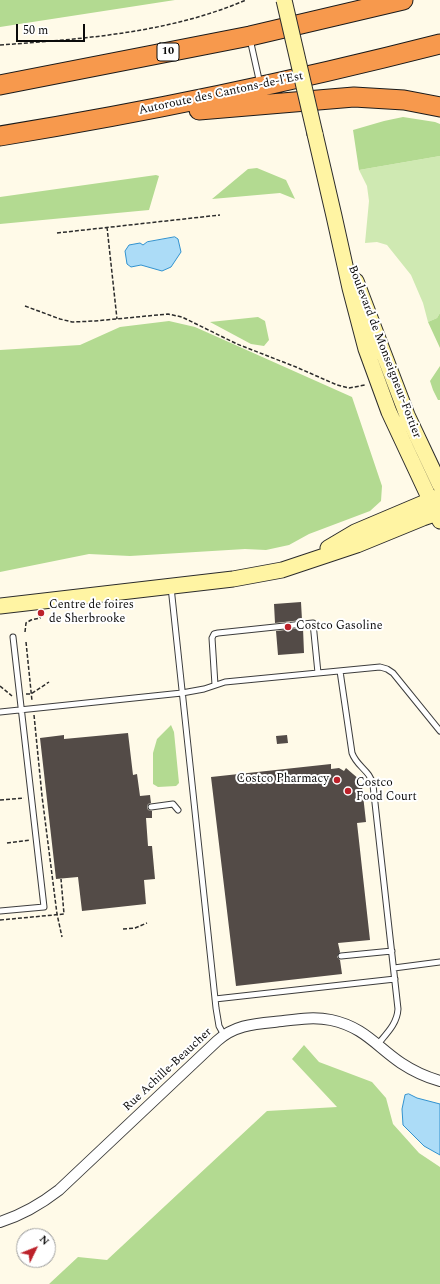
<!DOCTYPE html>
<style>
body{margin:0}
#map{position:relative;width:440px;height:1284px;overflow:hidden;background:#fffae8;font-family:Spectral,serif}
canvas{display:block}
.north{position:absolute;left:16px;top:1228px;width:40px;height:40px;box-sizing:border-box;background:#fff;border:1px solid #9d9d9d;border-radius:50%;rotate:47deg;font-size:11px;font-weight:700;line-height:16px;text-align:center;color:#0a0a0a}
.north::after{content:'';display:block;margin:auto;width:14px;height:18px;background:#bc212a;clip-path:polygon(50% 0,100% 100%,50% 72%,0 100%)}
.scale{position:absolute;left:16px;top:24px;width:69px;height:18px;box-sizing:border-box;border:2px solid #0a0a0a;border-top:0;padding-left:5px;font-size:12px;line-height:14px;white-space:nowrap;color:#0a0a0a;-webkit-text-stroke:3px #fff;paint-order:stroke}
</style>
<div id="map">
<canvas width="440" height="1284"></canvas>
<div class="north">N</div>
<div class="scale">50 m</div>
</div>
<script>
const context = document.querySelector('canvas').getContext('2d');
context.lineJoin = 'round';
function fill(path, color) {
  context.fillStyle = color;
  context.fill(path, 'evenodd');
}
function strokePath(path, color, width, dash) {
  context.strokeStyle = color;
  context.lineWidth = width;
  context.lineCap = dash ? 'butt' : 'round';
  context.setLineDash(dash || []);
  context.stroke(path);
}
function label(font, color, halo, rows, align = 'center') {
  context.font = font + ' Spectral,serif';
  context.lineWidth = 4;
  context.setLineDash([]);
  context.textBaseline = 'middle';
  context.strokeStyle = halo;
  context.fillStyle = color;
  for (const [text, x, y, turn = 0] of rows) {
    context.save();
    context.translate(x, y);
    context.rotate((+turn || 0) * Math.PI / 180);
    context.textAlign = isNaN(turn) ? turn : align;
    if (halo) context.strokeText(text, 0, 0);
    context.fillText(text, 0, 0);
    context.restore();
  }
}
fill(new Path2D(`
 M440 156V313L437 318 428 322 423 303 411 275 387 245 377 242 365 243 369 201 367 186 359 170Z`), '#cfe9b2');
fill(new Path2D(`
 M0 0H175L0 27Z
 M403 117 435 122 440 124V156L359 170 353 130 384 121Z
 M257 168 286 180 295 199 280 193 212 199 248 169Z
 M156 175 159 176 149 210 0 224V197Z
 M440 313V348L428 322 437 318Z
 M258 317 265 321 269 340 264 346 251 344 210 322Z
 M169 321 195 327 352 397 382 486 381 501 370 511 309 534 289 545 266 550 245 549 130 556 89 554 0 572V350L80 345 120 327Z
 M440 366V400H438L433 390 430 381Z
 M171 725 174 732 179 783 176 786 158 787 153 784V753L157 739Z
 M304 1045 319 1062 372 1082 386 1098 393 1124 419 1153 440 1167V1284H49L78 1257 107 1260 267 1111 337 1107 292 1059Z`), '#b3da91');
const water = new Path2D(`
 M175 237 178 239 181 252 171 267 162 271 141 265 131 267 127 264 125 251 129 245 140 243 143 245 147 242Z
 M409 1094 417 1098 440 1104V1155L424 1146 403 1125 402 1109 405 1095Z`);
fill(water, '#acdcf7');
strokePath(water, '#3292cf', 1);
fill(new Path2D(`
 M301 602 302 620 275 623 274 604Z
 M303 628 304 653 278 655 276 631Z
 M128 733 133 775 137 774 140 796 150 795 151 803 148 804 147 807 148 810 152 811V818H146L148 846H152L155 879 144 880 146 904 82 911 78 877 56 879 40 738 64 735V739Z
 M287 735 288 743 277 744 276 736Z
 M331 764V769L339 768 344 771 346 768 360 780 357 783 362 786 366 822 357 823 370 940 338 943 340 952 337 957 340 960 342 974 236 986 211 777Z`), '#534b47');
const lane = new Path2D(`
 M250 39 260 84
 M171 587 216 1008 219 1026 224 1035
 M340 671 352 753C357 767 370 770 373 785L398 1009C397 1024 387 1033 378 1044
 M215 685 212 638 214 634 218 633 313 623 318 673
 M0 712 182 693 204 689 225 682 380 667 387 669 393 673 440 731
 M151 807 173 804 178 810
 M0 911 44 907 13 637
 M341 956 392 951
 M394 968 440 962
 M215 999 395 979`);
const street = new Path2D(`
 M0 1222C22 1215 41 1204 59 1190L217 1041C233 1026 252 1024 274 1022 293 1020 312 1016 331 1020 364 1027 376 1046 401 1063 413 1071 426 1077 440 1081`);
const secondary = new Path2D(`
 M315 134 334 216 350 288 366 349 389 412 440 521
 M356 281 407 415 440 485
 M328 548 355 532 440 496
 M0 606 233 579 282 570 357 545 423 518 440 512`);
const highway = new Path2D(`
 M0 85 250 36 403 0
 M199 110 354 97 404 100 440 107
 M0 136C148 112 295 81 440 44`);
strokePath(lane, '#3d3d3d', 7);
strokePath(street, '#3d3d3d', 12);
strokePath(secondary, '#2c2c2c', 17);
strokePath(highway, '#1b1b1b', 21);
strokePath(new Path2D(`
 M0 45C83 39 169 33 246 0
 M107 227 117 319
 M57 233 220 215
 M25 306 60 319 72 322 95 321 168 314 182 317 237 344 296 367 337 385 349 388 365 385
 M25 632 26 623 31 620 40 618 41 613
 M26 642 32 701
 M0 686 12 696
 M26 694H31L49 682
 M34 715 42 796 57 914 62 937
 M0 800 24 798
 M7 843 30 840
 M0 920 64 914 61 879
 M123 929 135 928 147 923`), '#2c2c2c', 1.5, [4, 2]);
strokePath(lane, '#fff', 5);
strokePath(street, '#fff', 10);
strokePath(secondary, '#fff4a3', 15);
strokePath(highway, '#f7994d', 19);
const secondaryBridge = new Path2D(`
 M284 0 315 134`);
strokePath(secondaryBridge, '#2c2c2c', 17, []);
strokePath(secondaryBridge, '#fff4a3', 15);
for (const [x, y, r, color] of [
 [41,613,4,"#bc212a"],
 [288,627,4,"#bc212a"],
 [337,780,4,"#bc212a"],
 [348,791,4,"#bc212a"]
]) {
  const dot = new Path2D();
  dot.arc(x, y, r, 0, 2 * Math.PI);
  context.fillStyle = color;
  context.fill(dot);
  strokePath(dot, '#fff', 1.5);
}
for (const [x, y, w] of [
 [168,52,22]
]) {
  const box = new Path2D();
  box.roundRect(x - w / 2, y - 9, w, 18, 3);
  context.fillStyle = '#fff';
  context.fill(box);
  strokePath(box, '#0a0a0a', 1);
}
label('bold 11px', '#0a0a0a', null, [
 ["10",168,52]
]);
label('12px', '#0a0a0a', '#fff', [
 ["Autoroute des Cantons-de-l'Est",221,94,-12],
 ["Boulevard de Monseigneur-Fortier",384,352,69],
 ["Rue Achille-Beaucher",168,1070,-43]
]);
label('12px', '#0a0a0a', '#fff', [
 ["Centre de foires",49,606],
 ["de Sherbrooke",49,620],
 ["Costco Gasoline",296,627],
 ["Costco Pharmacy",329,780,"right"],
 ["Costco",356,784],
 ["Food Court",356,798]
], 'left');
</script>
